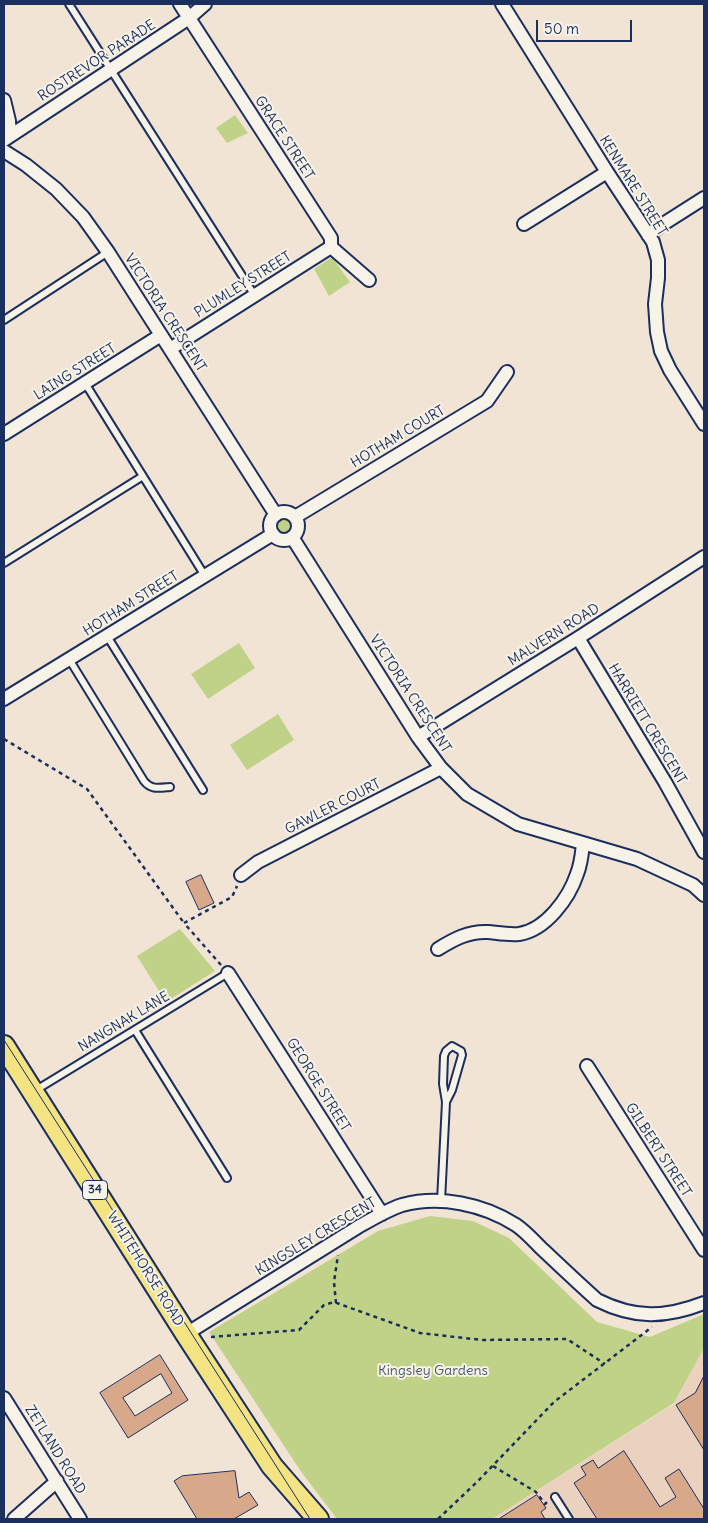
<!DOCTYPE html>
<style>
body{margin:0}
#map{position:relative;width:708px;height:1523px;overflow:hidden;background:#f1e4d5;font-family:Delius,sans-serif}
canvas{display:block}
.frame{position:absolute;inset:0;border:5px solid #1b2f5e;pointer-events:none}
.scale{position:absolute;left:536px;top:20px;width:96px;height:22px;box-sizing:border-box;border:2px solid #1b2f5e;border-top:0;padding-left:6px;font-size:15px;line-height:18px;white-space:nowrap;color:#1b2f5e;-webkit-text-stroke:4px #f7f3e8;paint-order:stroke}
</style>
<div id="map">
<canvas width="708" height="1523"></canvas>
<div class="frame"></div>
<div class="scale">50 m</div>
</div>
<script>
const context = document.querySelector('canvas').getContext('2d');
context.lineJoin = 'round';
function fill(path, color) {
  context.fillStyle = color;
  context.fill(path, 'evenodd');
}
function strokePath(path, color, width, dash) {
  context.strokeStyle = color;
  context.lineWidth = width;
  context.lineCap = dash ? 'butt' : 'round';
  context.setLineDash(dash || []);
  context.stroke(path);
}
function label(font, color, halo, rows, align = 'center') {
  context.font = font + ' Delius,sans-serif';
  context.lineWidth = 4;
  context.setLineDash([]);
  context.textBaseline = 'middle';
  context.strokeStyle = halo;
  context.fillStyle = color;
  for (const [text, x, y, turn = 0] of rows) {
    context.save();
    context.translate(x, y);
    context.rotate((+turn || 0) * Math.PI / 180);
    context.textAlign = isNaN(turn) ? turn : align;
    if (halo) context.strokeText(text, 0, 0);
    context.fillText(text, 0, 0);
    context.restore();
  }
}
fill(new Path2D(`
 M704 1348V1519H492L674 1404Z`), '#ead2be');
fill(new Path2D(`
 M235 115 248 133 227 143 216 128Z
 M332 257 350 282 329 296 314 269Z
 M276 525a9 9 0 1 1 18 0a9 9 0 1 1-18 0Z
 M239 643 255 668 208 699 191 674Z
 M278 714 294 740 247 770 230 745Z
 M180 929 215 971 166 1002 137 956Z
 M430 1216 473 1221 509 1238 597 1322 650 1337 704 1314V1348L674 1403 492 1519H337L302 1473 209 1332 378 1231Z`), '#c0d287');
const building = new Path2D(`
 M201 875 214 903 199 910 186 882Z
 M160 1355 188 1400 128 1438 100 1393ZM161 1374 172 1393 135 1416 123 1398Z
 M704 1376V1450L676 1405 695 1393Z
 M624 1451 660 1507 676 1497 665 1478 679 1469 704 1509V1519H597L574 1483 586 1475 581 1467 593 1460 598 1468Z
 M235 1471 239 1498 249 1492 258 1505 234 1519H197L174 1481 182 1476Z
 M537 1495 546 1508 541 1512 545 1519H499Z`);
fill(building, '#d8a88a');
strokePath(building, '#1b2f5e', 1);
const lane = new Path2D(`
 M69 4 255 296
 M4 320 108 252
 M85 383 205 576
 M4 563 143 476
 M107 636 203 790
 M69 659 144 781C151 790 159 788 170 787
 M135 1030 227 1178
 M36 1090 228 973
 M441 1201 446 1102 443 1084 444 1056 446 1051 452 1046 461 1051 462 1055 452 1090 446 1102
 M555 1497 569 1519`);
const street = new Path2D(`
 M180 4 331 238V247L369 280
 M502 4 607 172 653 242 658 260V278L655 304 657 332 661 351 670 370 704 424
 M4 100 9 121 10 136
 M4 140 189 18 205 4
 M4 151 26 165 56 189 83 217 108 252 170 349 276 515
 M524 224 607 172
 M648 235 660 226 704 198
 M170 349 331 247
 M4 434 161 335
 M270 526a14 14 0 1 1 28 0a14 14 0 1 1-28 0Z
 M295 517 487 401 507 372
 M292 537 418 737 441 768 467 794 518 824 637 859 693 885 704 895
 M578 638 665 782 704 852
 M4 699 273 534
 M418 737 578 638 704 557
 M241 875 258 862 441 768
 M438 949C454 939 469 931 488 932 498 933 509 935 519 934 546 930 569 898 577 874 581 864 582 853 583 844
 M228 973 382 1214
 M587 1066 704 1250
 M186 1334 358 1227C372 1219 387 1210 402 1205 440 1195 483 1204 516 1225 525 1231 533 1240 541 1248 559 1265 578 1283 597 1300 635 1319 665 1318 704 1303
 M4 1398 80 1519
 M14 1519 57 1481`);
const primary = new Path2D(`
 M4 1046 186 1334 272 1466 318 1519`);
strokePath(lane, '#1b2f5e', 10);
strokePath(street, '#1b2f5e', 16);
strokePath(primary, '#1b2f5e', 24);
strokePath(new Path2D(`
 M4 739 87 789 184 923
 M221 965 184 923 232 897 237 886
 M336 1303 334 1282 338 1255
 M211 1337 299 1330 324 1305 334 1302 420 1333 482 1340 567 1339 605 1364
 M493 1466 536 1492 545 1504 547 1502
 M438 1519 477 1482 554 1402 652 1327`), '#1b2f5e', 2.5, [4, 4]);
strokePath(lane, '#f7f3e8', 6);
strokePath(street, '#f7f3e8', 12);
strokePath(primary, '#f4e382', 20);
strokePath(new Path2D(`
 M4 1040 310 1519`), '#1b2f5e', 1);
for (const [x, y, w] of [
 [95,1190,25]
]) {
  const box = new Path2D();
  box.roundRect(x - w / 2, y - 9.5, w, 19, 4);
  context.fillStyle = '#f7f3e8';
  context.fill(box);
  strokePath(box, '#1b2f5e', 1);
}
label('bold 12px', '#1b2f5e', null, [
 ["34",95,1190]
]);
label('14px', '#1b2f5e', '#f7f3e8', [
 ["ROSTREVOR PARADE",97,61,-33],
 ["GRACE STREET",284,138,57],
 ["KENMARE STREET",633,186,58],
 ["PLUMLEY STREET",243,285,-32],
 ["VICTORIA CRESCENT",165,313,57],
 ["LAING STREET",75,372,-32],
 ["HOTHAM COURT",398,437,-31],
 ["HOTHAM STREET",131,604,-32],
 ["MALVERN ROAD",554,635,-32],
 ["VICTORIA CRESCENT",410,694,57],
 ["HARRIETT CRESCENT",647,724,59],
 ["GAWLER COURT",333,807,-27],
 ["NANGNAK LANE",124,1022,-31],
 ["GEORGE STREET",318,1085,58],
 ["GILBERT STREET",658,1150,57],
 ["KINGSLEY CRESCENT",316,1237,-31],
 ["WHITEHORSE ROAD",145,1269,58],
 ["ZETLAND ROAD",55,1450,58]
]);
label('14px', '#445868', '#f7f3e8', [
 ["Kingsley Gardens",433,1371]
]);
</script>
